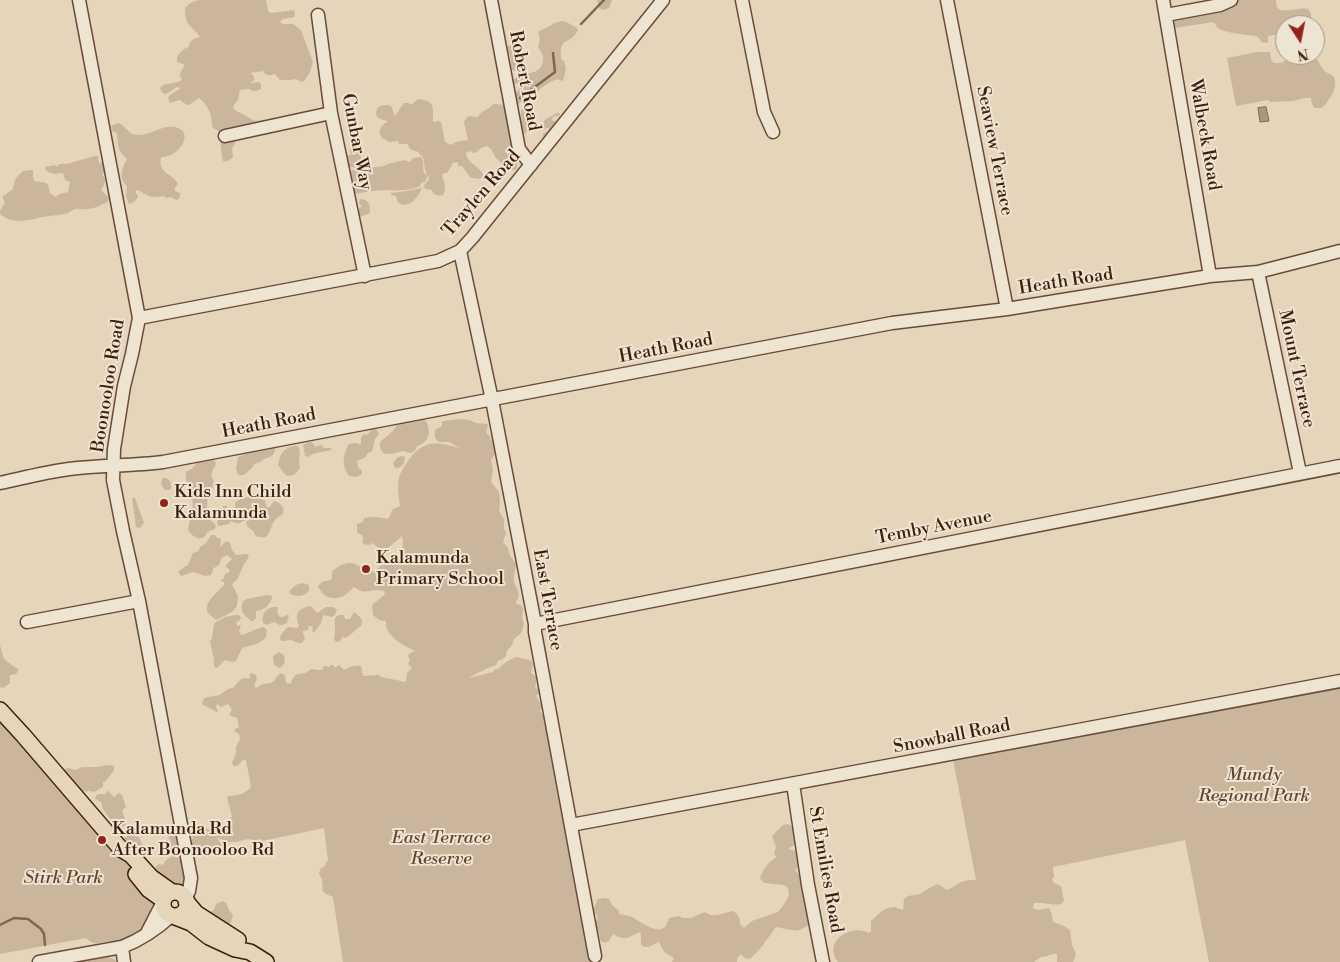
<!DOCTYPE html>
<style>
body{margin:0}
#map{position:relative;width:1340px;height:962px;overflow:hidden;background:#e5d5ba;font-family:"Libre Bodoni",serif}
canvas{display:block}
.north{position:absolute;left:1275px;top:15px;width:50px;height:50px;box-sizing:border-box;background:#eee4d2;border:1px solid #a89582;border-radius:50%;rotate:169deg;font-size:14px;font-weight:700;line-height:20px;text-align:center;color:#3f1f0b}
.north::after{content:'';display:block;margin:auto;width:18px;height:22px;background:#8f2418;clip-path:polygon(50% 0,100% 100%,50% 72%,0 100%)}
</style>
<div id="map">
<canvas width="1340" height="962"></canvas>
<div class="north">N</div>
</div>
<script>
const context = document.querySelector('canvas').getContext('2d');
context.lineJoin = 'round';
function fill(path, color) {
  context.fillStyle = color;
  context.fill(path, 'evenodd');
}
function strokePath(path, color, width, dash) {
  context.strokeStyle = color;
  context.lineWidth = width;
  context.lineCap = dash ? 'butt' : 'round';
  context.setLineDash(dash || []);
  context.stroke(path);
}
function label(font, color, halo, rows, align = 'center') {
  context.font = font + ' "Libre Bodoni",serif';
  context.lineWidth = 4;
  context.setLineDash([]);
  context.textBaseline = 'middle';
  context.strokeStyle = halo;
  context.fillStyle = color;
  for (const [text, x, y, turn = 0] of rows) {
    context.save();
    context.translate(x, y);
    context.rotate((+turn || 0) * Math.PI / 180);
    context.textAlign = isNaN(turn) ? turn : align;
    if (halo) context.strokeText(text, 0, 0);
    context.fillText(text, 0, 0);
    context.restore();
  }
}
fill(new Path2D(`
 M199 0H266L268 11 271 13 294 10 295 13 294 17 283 19 280 22 283 24H293L301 30 313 62 310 72 305 80 302 82 296 79 289 80H280L275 74C269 76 266 76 263 71L250 73 253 75 255 80 252 81 251 83 259 82 261 84V89C257 91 253 92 249 89L240 90 238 100 234 105 233 108 235 110 253 120 256 121 264 120 267 121 237 139 232 149 233 157C230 160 228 162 223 161 221 151 220 143 221 133L212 127C212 115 209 106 199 98L189 105 185 104 180 100 170 103 168 98 170 95 181 88 176 87 168 93 164 94 161 91 160 88 163 85 178 82 182 80C178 74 181 71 185 65L177 62V56L184 49 189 47C190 40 194 38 200 37 191 24 185 27 185 8L190 3Z
 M597 0H612L609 8 603 10 599 8Z
 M1235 0H1276C1275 19 1296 6 1308 9L1311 14 1312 25H1285V33L1268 36V42L1265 43 1261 42 1260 39 1256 36C1248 35 1224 33 1218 28 1216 26 1215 23 1213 22L1169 29 1167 16Z
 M562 21C568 22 571 25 576 27L578 30C570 46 559 35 561 59L564 61 566 69 563 81 557 79 550 82 541 88 528 103 521 102 511 109V133L509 139C516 144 520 162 516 170H509L496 158 491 149 487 146 481 148 477 152 474 153 470 151 466 153C467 164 481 166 484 177L482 179 471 178 462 166H458V162L453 163 447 173H444L442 175C444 182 447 188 443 195 439 196 436 196 433 193L432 190 426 189 423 187 429 179 428 175 425 182 421 183 420 186C407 193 388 189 372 191 364 192 356 194 348 195L344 173 351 172 352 170H362L375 167 384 166 388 164 404 160 410 162 413 158 421 157 423 160C424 165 421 172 427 175 427 173 425 171 425 169 423 161 426 158 419 154V152C414 151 409 150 408 144H399L398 141 390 142 382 138C377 129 381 126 388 121 379 119 373 118 378 107 382 105 386 104 391 106L395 116 404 103H409L411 105 418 99C436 101 433 108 433 122L439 121 441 122 445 142 451 145 456 142 468 140 464 122 467 117 470 116 478 117C481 110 488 111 493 104L508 105 509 97 517 92 522 86 521 83 514 84 513 81 518 75C529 73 544 74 543 57 543 53 539 50 538 46L540 40 538 32 555 23Z
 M513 43 518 45 523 49V59L525 64 524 68 518 71 512 70C510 66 512 64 511 60 511 55 507 52 507 47Z
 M1257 52H1270L1271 60 1274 63C1285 64 1284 59 1293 57 1299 55 1307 56 1314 56 1319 60 1319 64 1323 69 1325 73 1330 73 1333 76 1340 86 1329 101 1322 108H1314L1312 104 1311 98H1305L1293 101 1270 102 1268 100 1236 106 1227 58Z
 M524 107 531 123 529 127 528 131 524 134 522 135 521 133 523 128 520 126 521 110Z
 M556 113H560L559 116H554L552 119 553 121H559L555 126H553L547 136 543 137V134L548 131 549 128H546L544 130 542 128 545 124 543 122C547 117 552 117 556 113Z
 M118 123C126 125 128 135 137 135 150 136 161 125 174 127 189 129 186 142 178 150 172 155 168 157 161 157 157 174 173 173 178 184L175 188V191L180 193V195L179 199 176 200 171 197 166 198 164 196C150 198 150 197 138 190L136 191V193L138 196C137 200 133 203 129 204L126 196 127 186C118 178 122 168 127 159 117 149 118 146 117 133L112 131 111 126Z
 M351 147H356L360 148C359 155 364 163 360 168L351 167 348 169 346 157 348 155H351L350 151Z
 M94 156H98L99 163 104 162 107 170 102 174 105 179 104 185 101 190 109 198 108 201 106 203C100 205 94 209 87 209 84 210 79 208 75 209 74 209 70 212 68 213 62 215 55 215 49 216 32 218 16 227 0 214V211L5 202 3 199V196L12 190 16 178 23 171 33 170V176L34 181 46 183 48 185 50 193 56 197 59 194 68 192 70 182 65 180 63 173 54 174 46 171 45 167 55 165 56 167 60 164H67Z
 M422 188C418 198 409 209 398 203L396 196 391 195V193C401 192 411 190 422 188Z
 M362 199C369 201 370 204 370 212L368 214 359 217 356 212 362 206 359 203 360 200Z
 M423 417C432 428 431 442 417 446L416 449C412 454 410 454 404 451 393 453 379 460 380 442L393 431 398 424Z
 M461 419 469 420 476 423 487 424 488 425 486 433 490 436V439L497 445V451L491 460 493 469 491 482 499 492 500 502 499 511 504 519V529L506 533 503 542 508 548 510 556 516 564C516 569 513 576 514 582 517 590 522 593 516 602V604L521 605 523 609 522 617 524 624 521 633 514 639 512 645 507 651 506 656 504 658 498 661 496 665C491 666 475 674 469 678L493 672 495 669H498L506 662 516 657 530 660 533 663 531 673 536 677V684L535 688 539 689V694L536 695C537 700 542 703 542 708L540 710 541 713 546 717 596 962H343L333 897 326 894 323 891 322 880 319 873 321 868 325 866 326 862 328 861 324 828 262 841 261 839 254 840 248 839 236 842H228L216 837 220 842 223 843C220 849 219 848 213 851 211 852 209 855 207 856 199 859 193 851 191 845L194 830 201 828 209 829 215 837 214 834V829L217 826 228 824 232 816 227 798 228 796C237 796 245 794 251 787L246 760H243L237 766H234L232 763 236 753V747L240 739 239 734 234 731 235 729 239 727 237 718 229 715 232 709 228 704 221 707 217 704 216 707 218 711 217 712 203 705 202 703 204 698 220 695 228 689 233 688 241 679 246 678 248 679 250 678V674L251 673 256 675C258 680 255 682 254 686L256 688 263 684 271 683 274 681 277 676 281 673 285 675 286 683 289 684 291 683C296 668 302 678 311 669L319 670H323V667L325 666 330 667V665H333L335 668 339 665 344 670C350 667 354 665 361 666L363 676 378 675 381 677 406 682 407 673 412 668 408 664 410 660 408 656 409 654 415 651C406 647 391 639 387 629 386 627 386 623 386 621L379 620 373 615 372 605 384 595 385 592 384 591C368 587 368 597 354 587 351 590 348 593 345 595 333 602 323 597 318 586L322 582 331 580 332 577V571C336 568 344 562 350 563 359 564 360 570 370 565L368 571 370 573C382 569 387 554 401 557L403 542 402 536 388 548 381 550 377 547 373 543 369 545 363 544 362 541 364 540 362 535 357 533V524L363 522 364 518C372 516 380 517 388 519L393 509 400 506C399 497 397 487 399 478 400 473 403 468 406 464 422 439 436 441 462 449L449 442H439C435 439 434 435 435 430L442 426V423L443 421Z
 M372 428 376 429 379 434 375 439 372 451 367 454 366 457 357 461 358 467 362 471V474L357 477 349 476C341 466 343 453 349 444L356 443 359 444H361V438L364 434 368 435Z
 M309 442 313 443 315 447 321 445 324 448H331L332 450 316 453 307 457 305 456 303 445Z
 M296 446 299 447C301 454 298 461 300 468L294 475 287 476 284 473 278 465C280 453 284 447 296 446Z
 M275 447V451L272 456 264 459 260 462 254 464 252 468 244 475H238L236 468 238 457 252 451Z
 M402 456 405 457C405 463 401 469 395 468L393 463 398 457Z
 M206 458H213L216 463C215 468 210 472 212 477 213 479 214 481 215 483L213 487 208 491 207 507 209 519C213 522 217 524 215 529L207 532C204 543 193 538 188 530L193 503C191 498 192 494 190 489 187 482 185 480 186 472L193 468 197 462H205Z
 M163 478C170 477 173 485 170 490H165L162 486 161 482Z
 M253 494 265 501 267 508 270 507 274 501 279 503 283 507C285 517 280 514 275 520 269 528 271 542 256 536L253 531 247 526 246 522 249 520 248 519C240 522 240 526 231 521L229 524 218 526 217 522 219 518 218 515 223 510V506H227L228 511 232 512 235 511V503C240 498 247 498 253 494Z
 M132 498H135C138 507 141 514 144 523L140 528 136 527Z
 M211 535H215L216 537 221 539 220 547 225 542 227 541 230 543 232 550 236 555 247 554 249 557 244 564 237 580 232 584 238 596 237 606 232 612 216 620C214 618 211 616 209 614 201 604 218 592 224 585V582L220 581 224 578 225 574 228 573 230 570 226 567V565L232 559 227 555 221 558C221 564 218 567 213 568V571L211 575 205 576 193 572 181 576 178 572 184 567 188 565 193 553 199 551 200 547 206 543Z
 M302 583 309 585V591C304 597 297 597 290 594L289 592C293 587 296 584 302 583Z
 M267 595 272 596C272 604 264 610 256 611V618L254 621H251C244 614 239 613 243 601L247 599Z
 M309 606 312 607 317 613 326 607H333L337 610 335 615 332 617 323 615 321 623 314 633 312 631 313 628 311 626H309L308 630 303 631V633L305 638 302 643C295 644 295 640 290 640 286 640 284 642 280 640 280 634 284 631 288 627L298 628 299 626C295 614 296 610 309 606Z
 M273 607H278L277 612 280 617H283L287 615H289L287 623C282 626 279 626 275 622L266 625 263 623C261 615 265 609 273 607Z
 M354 612C359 616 364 619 361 626 356 629 352 634 346 638L343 637 340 641 337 642 334 640C334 637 335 634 335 631 336 623 330 615 344 615L345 619H350Z
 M236 615H239L241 618 239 621 236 622 237 626 241 625 239 631 241 635C249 634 255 628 264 627L267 631 266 637C259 645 251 645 242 648L236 661 233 662 225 660 217 668 214 667V659L210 642 212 638 214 624 216 622 225 617Z
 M0 645 3 657 5 660 19 670 16 674 10 675V683L3 688 0 687Z
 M279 652 284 655C285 661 286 664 280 668L274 665 273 656Z
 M1340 681V962H1209L1185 840 1053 867 1054 877 1052 880 1054 883 1061 886 1064 901 1061 904C1051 906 1044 902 1034 903L1033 908 1038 910 1049 908 1052 915 1053 922 1064 926 1070 930 1072 945 1076 954 1073 962H1057V954C1051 953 1048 957 1041 957L1034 962H838C822 942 851 923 869 933L871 931V921L882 911 888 908 894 907 903 910 904 899 908 896 920 894 931 887 938 884 947 890C957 885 964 878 976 880L952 754Z
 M0 710 125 860 137 876 163 900 154 920 142 929 139 932 136 934 134 938 116 946V940L112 942C100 939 98 949 86 938L0 954Z
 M107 765 114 766V770L106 781 103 782V787L94 792 89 791 80 792 61 770 69 768 76 770 82 767H97Z
 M108 791 114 797 119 793 122 795 126 807 122 810 126 822 125 826 119 827H116L103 809 101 802 95 799 96 796 98 794H106V792Z
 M788 824 794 828 798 839 794 845 788 849 798 852 800 866 795 870C801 876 803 883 802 892L805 896 813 921C797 935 795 930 776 927L760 949 750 959 745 958 741 954 737 958V962H672L674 958 664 952 659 942C653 944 649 949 642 946 640 941 642 937 640 932 627 937 627 942 613 934L609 941 604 943 600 940 599 933 594 931V926L598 916 595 914 593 910 598 899 605 898 609 899 612 905 619 911V914C623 915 628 915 632 917 639 921 658 936 666 926 667 923 668 920 669 918L679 916 682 918H691L705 912C714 919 722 913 733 911 738 914 740 918 740 924L744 928 752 921 778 912 783 906 789 895 788 888 784 885 764 883 760 878C764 868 768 862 777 857L774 854 776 847 772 836 783 825Z
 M170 832H176L177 836 176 841C179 844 181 848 178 853H171L169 845 171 842C168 838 168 836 170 832Z
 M130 835 139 837 142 844 147 848 148 854 145 859 137 854V850L136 848H130L123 840 124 838Z
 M173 856 182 859 184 865 183 869 186 872 185 886 182 887H177L154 871 157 865 160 864 163 865 166 860Z
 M223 901 226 903 229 910 233 915 231 922 222 930 210 916V912L214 910 216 904Z
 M105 955 109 958 114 959 116 962H53Z`), '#c9b69c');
const water = new Path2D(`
 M1266 107 1269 121 1260 122 1258 108Z`);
fill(water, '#ad977e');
strokePath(water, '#816750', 1);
strokePath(new Path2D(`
 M581 24 604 0
 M520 98 555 72 553 53
 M0 925 14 918 28 919 41 929 44 934 45 945`), '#816750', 2.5);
const minor = new Path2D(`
 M79 0 139 318 132 354 124 386 114 449 113 480 123 531 139 601 191 878 189 891 185 899
 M491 0 519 149 531 165
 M742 0 764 112 773 132
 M947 0 1007 309
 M1163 0 1210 276
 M318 15 331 113 365 276
 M1166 15 1220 5 1231 0
 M225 136 331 113
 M460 251 492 400 535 624V632L595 956
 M1258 272 1300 473
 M139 318 438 261 460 251 472 238 663 0
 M0 483C23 478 46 472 69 469 101 465 132 466 163 462L892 323 1007 309 1210 276 1258 272 1340 251
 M27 622 139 601
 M535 624 1340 466
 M793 784 808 885 823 962
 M571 825 1340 681
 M148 931 163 902
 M122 947 124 962
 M39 962 122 947C140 940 158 928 172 915`);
const major = new Path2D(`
 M0 710 23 735 121 849 131 855 151 877 172 892
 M136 874 149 890 163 900
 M163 904a12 12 0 1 1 24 0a12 12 0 1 1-24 0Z
 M186 901 196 913 238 940
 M173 916 191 923 209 937 235 949 250 952 266 962`);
strokePath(minor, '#684c37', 15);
strokePath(major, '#3f1f0b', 18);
strokePath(minor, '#eee4d2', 12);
strokePath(major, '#e5d5ba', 15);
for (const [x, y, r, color] of [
 [164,503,5,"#8f2418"],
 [366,569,5,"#8f2418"],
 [102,840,5,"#8f2418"]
]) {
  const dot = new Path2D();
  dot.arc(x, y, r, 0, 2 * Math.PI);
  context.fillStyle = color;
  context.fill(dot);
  strokePath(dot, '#eee4d2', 2);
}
label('18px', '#3f1f0b', '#eee4d2', [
 ["Robert Road",524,81,79],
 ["Walbeck Road",1204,135,80],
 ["Gunbar Way",356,142,79],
 ["Seaview Terrace",994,151,79],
 ["Traylen Road",482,194,-49],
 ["Heath Road",1066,282,-9],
 ["Heath Road",666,349,-11],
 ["Mount Terrace",1296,369,78],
 ["Boonooloo Road",109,386,-81],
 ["Heath Road",269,424,-11],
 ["Temby Avenue",934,528,-11],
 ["East Terrace",547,600,80],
 ["Snowball Road",952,737,-11],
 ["St Emilies Road",825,870,80]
]);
label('18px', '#3f1f0b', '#eee4d2', [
 ["Kids Inn Child",174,493],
 ["Kalamunda",174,514],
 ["Kalamunda",376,559],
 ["Primary School",376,580],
 ["Kalamunda Rd",112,830],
 ["After Boonooloo Rd",112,851]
], 'left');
label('italic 18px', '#62452f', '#eee4d2', [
 ["Mundy",1254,776],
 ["Regional Park",1254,797],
 ["East Terrace",441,839],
 ["Reserve",441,860],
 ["Stirk Park",63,879]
]);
</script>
